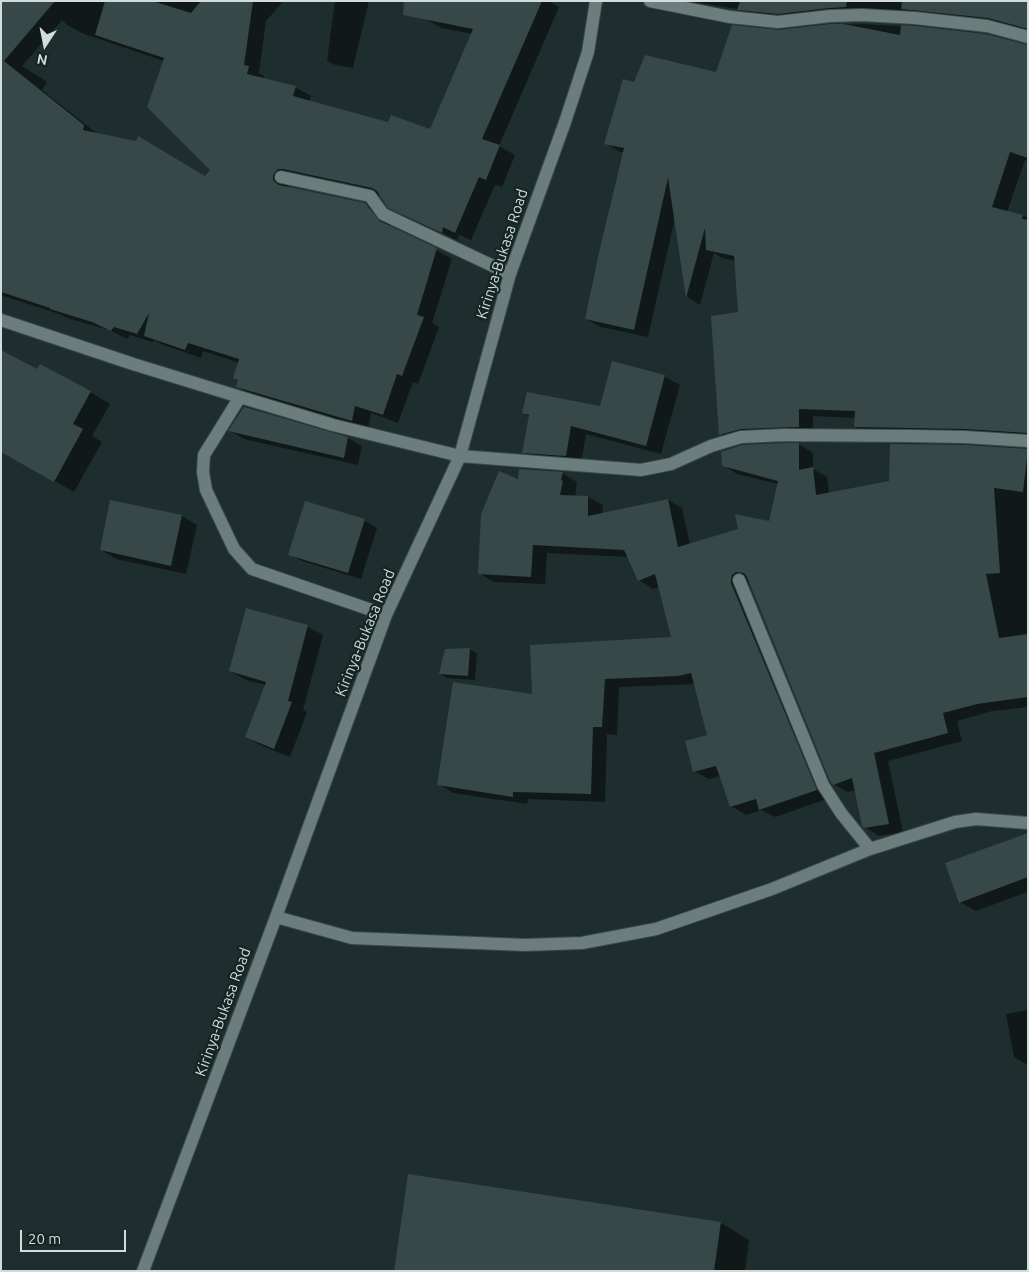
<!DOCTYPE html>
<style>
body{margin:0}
#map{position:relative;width:1029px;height:1272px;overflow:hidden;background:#1e2e2e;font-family:Ubuntu,sans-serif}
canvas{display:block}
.frame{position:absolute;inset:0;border:2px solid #d2dcdc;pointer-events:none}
.north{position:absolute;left:20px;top:20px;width:50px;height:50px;-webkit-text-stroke:4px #142524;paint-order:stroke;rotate:191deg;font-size:14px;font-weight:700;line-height:20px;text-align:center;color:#d2dcdc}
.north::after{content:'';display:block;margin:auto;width:18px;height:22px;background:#d2dcdc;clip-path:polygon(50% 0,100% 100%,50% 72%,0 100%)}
.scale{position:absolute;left:20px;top:1230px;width:106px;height:22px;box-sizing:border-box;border:2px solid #d2dcdc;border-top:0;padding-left:6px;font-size:15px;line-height:18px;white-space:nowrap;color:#d2dcdc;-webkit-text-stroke:4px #142524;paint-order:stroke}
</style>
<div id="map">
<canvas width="1029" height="1272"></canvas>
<div class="frame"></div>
<div class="north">N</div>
<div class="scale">20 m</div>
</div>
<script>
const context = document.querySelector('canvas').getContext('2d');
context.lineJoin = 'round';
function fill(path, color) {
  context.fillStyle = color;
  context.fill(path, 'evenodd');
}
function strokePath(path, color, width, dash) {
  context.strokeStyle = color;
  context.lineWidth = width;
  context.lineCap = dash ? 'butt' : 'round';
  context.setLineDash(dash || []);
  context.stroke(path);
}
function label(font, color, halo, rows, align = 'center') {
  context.font = font + ' Ubuntu,sans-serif';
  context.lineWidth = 4.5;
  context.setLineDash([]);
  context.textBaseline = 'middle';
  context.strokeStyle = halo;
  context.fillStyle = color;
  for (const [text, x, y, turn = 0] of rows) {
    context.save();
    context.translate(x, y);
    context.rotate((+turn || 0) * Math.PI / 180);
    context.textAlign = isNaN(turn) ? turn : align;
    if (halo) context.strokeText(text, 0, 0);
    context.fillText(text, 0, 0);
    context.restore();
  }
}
fill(new Path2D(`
 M1 1H281L282 3 266 21 259 73 264 76 263 80 295 87 311 96 309 102 389 123 430 131 473 34 441 28 426 19 430 1H549L559 7 499 146 515 155 502 187 495 185 471 240 459 235 457 240 405 216 381 195 299 177 288 184 289 188 365 204 381 214 393 229 436 250 452 259 432 323 439 327 418 384 413 382 398 423 371 413 368 429 253 396 238 387 240 363 203 351 201 358 161 344 154 340 153 342 130 335 127 339 109 330 67 318 62 315 1 295ZM62 20 67 25 84 34 164 61 211 169 205 177 99 135 42 90 47 82 22 66Z
 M335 1H369L353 68 335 65 327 61Z
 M687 1H1028V32L1004 26 753 17 738 9Z
 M862 24 914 27 1028 46V161L1025 160 1007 212 1028 217V439L870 435 855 427 856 418 813 416V435L735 443 721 434 740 314 736 261 722 258 714 253 700 305 687 297 675 218 648 337 601 327 586 319 624 152H620L606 143 635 83 717 73 777 31 831 25Z
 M38 371 90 392 110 404 92 436 102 442 74 492 1 451Z
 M664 376 680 385 661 454 586 434 581 464 539 461 524 452 530 417 523 413 601 407Z
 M244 408 348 438 362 446 358 465 244 439 230 431Z
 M799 444 813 453V469L827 477 829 494 891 482 1028 450V707L992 711 957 721 962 741 888 761 903 832 879 836 865 827 856 790 848 792 833 784 750 582 747 583 745 587 830 798 775 817 761 810 746 815 731 806 721 776 709 779 694 771 709 736 695 684 619 687 617 735 607 734 605 802 528 799 527 804 453 793 439 784 534 696 673 638 660 586 653 589 639 580 628 557 547 553 545 584 494 582 479 573 518 481 562 473 577 482 575 497H588L603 505 602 514 668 500 682 508 690 545 769 522 778 484 737 474 723 465Z
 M111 501 182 516 197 525 186 574 116 559 101 550Z
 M364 520 377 528 361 579 302 561 290 554Z
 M246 610 308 627 323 635 303 710 307 712 290 757 262 746 246 737 266 685 246 680 230 671Z
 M469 649 477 653 475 680 447 678 440 674Z
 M1028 835V903L1027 892 976 911 960 902Z
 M1028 1010V1065L1014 1057 1006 1014Z
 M721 1223 749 1240 745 1271H395Z`), '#0007');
fill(new Path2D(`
 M1 1H55L4 61 84 125 83 130 136 141 138 136 205 176 210 170 147 107 164 58 95 35 105 1H152L191 13 201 1H253L244 65 249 66 247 74 296 86 293 96 388 122 391 115 430 129 473 29 403 15 404 1H542L482 139 500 145 486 180 479 177 455 233 443 227 442 233 388 208 377 191 372 188 283 169H278L273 175V180L276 183 279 185 365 203 380 221 437 248 417 315 424 317 402 376 397 374 383 415 355 406 352 421 236 387 238 380 233 378 239 359 188 343 185 350 144 336 149 313 137 334 114 327 111 331 92 322 50 309V308L1 292Z
 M740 1H847L846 7 829 8 778 14 737 10Z
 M902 1H1028V29L988 18 901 9Z
 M831 24H843L900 35 901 25 914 26 985 34 1028 45V158L1010 152 992 207 1023 215 1022 219 1028 220V433L965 429 854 427 855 411 799 409V427L741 429 719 435 711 316 738 312 734 256 706 250 705 228 686 298 668 178 634 330 585 319 600 248 624 148 604 144 623 79 634 82 645 55 716 72 732 25 779 30Z
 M1 350 37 369 40 364 91 391 73 424 83 429 54 482 1 452Z
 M612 361 665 375 646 446 571 426 566 456 522 453 529 415 522 413 527 392 600 406Z
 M244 407 348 437 344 458 228 431Z
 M784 443H799V470L813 467 816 495 889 481 890 444 965 445 1028 449 1023 492 994 488 1000 573 986 574 999 638 1028 634V697L977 704 943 713 948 733 874 753 889 824 864 828 862 826 852 778 833 785 830 781 747 577 744 573 736 572 732 575 731 579V583L817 790 759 810 756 799 730 807 716 766 693 772 685 741 707 735 691 673 678 676 605 679 602 727H593L591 794 513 792V797L437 785 453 682 532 694 530 645 671 637 655 574 638 581 624 550 533 545 531 577 478 574 481 514 499 471 518 479 519 469 563 472 561 480 563 481 560 495 588 496V516L668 499 678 547 738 529 735 514 769 521 778 481 722 466 721 452 742 445Z
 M110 500 182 515 171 566 100 550Z
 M305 501 365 519 348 573 288 555Z
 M246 608 308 625 288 701 292 702 274 749 245 737 266 682 229 671Z
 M470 648 468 676 439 674 445 649Z
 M1028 833V877L959 903 945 863Z
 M408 1174 721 1222 714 1271H394Z`), '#364847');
const minor = new Path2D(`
 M650 1 730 17 778 22 830 16 862 15 915 18 987 26 1028 37
 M281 177 370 196 383 214 510 274
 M1 320 133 364 240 397 333 425 460 456 641 470 671 464 711 446 741 437 784 435 911 436 965 437 1028 441
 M240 397 204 455 203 472 206 490 234 549 252 569 386 615
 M739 580 823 785 841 813 870 849
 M276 917 352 938 525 945 582 943 656 929 772 889 870 849 955 822 976 819 1028 823
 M143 1271 276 917 386 615 460 456 510 274 565 122 588 52 596 1`);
strokePath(minor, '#3b4a49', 14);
strokePath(minor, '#6b7e7d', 12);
label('15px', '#d2dcdc', '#142524', [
 ["Kirinya-Bukasa Road",502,254,-72],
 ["Kirinya-Bukasa Road",365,633,-68],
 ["Kirinya-Bukasa Road",223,1012,-70]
]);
</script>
